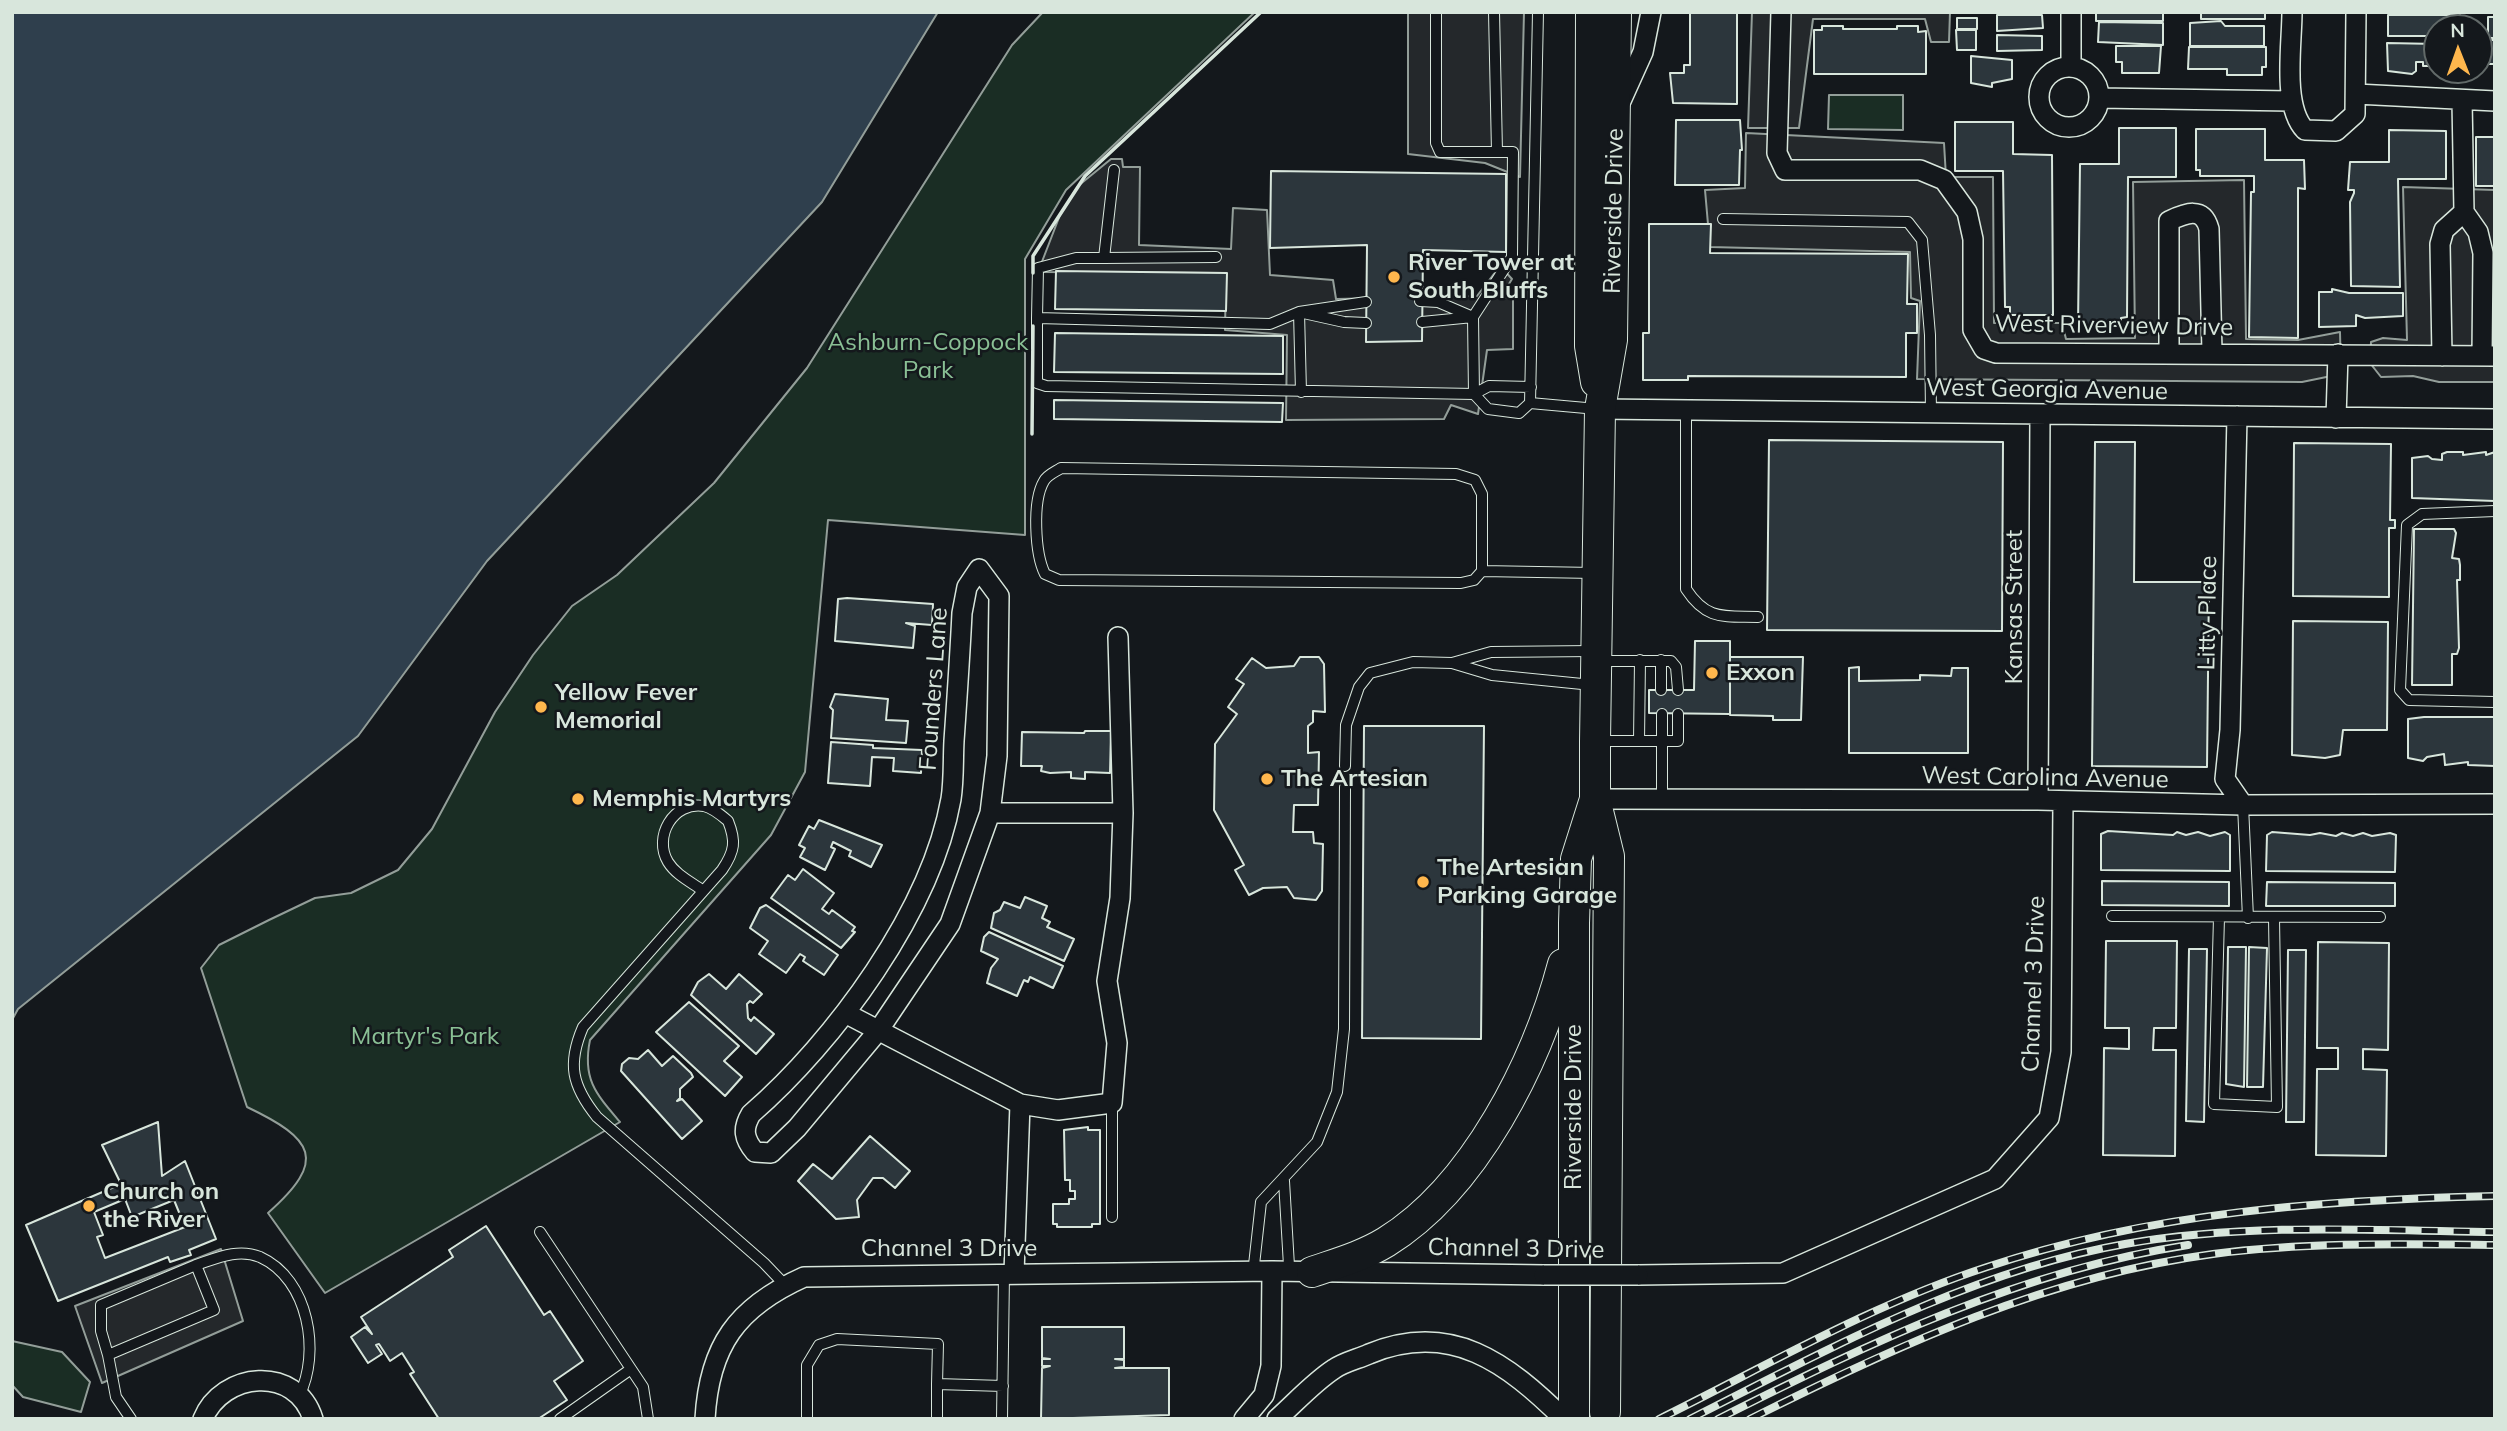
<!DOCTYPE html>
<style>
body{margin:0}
#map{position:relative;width:2507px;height:1431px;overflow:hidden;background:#14181c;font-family:Mulish,sans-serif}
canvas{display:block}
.frame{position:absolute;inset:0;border:14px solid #d8e6dc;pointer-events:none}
.north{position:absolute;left:2423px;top:14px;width:70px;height:70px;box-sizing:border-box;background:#14181c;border:2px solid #626a69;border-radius:50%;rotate:359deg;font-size:19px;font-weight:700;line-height:28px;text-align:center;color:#d8e6dc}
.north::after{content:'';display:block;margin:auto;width:24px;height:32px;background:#ffb74d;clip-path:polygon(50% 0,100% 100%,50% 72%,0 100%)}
</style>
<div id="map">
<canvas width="2507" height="1431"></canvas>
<div class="frame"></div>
<div class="north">N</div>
</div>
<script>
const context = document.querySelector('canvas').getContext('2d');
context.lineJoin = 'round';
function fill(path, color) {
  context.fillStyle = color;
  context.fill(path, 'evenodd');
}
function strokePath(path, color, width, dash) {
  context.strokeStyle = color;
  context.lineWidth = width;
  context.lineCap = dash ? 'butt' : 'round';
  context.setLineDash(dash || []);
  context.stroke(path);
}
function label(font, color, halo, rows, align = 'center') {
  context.font = font + ' Mulish,sans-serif';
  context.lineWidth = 5;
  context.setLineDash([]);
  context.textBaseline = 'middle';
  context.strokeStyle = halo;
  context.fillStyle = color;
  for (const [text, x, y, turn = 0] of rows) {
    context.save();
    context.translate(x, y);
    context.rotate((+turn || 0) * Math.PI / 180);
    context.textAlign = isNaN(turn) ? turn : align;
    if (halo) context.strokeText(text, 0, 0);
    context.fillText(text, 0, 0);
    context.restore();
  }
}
const green = new Path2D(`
 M1043 12H1255L1066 190 1025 259V535L828 520 805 772 771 835 590 1040C582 1079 596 1094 620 1122L325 1293 268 1213C328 1160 314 1139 247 1107L201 968 219 945 269 920 315 898 351 893 398 870 432 829 495 712 533 655 572 606 617 575 714 483 807 368 1012 45Z
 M1829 95H1903V130L1828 129Z
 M12 1341 62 1352 90 1382 81 1412 23 1397 12 1385Z`);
fill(green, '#1a2d24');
strokePath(green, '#939e99', 2);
const parking = new Path2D(`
 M1408 12H1524L1520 177 1485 163 1408 154Z
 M1752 12H1950L1949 42H1931L1925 19H1813L1799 128H1748Z
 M1746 133 1944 143 1946 177H1993L1994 323H2062L2066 339 2135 338 2133 182 2244 180 2246 339 2298 340 2340 332 2341 374 2302 382 1917 379 1920 301 1911 298 1910 252 1710 247 1705 190 1745 188Z
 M1111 159H1122L1123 167H1140L1139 245 1231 249 1233 208 1267 210 1270 275 1333 280 1336 299 1477 296 1500 266 1512 279 1501 297 1513 299V349L1487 350 1478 414 1451 405 1444 419 1286 420 1287 335 1225 330 1226 273 1038 272 1060 215 1078 186Z
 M2403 187 2495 190V382H2439L2413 376 2381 377 2370 363 2371 342 2383 338 2407 340Z
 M221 1249 243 1321 102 1383 75 1306Z`);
fill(parking, '#24282b');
strokePath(parking, '#939e99', 2);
const water = new Path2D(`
 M12 12H938L822 202 487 561 358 736 18 1009 12 1020Z`);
fill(water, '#2f3f4d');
strokePath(water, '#939e99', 2);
const building = new Path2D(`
 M1690 12H1737V104L1673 103 1670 73H1684V65H1690Z
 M2096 12H2163V21H2096Z
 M2201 12H2265V19H2201Z
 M1997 15H2042L2043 28 1997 31Z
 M2388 15H2460V28H2437V36H2388Z
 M2488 17H2495V38H2488Z
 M1957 18H1977V29H1957Z
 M2221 21 2225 26H2264V46H2190V23Z
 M2099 22 2163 23V45L2098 42Z
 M1822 26H1843V29H1897V26H1918V32L1926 31V74H1814V30H1822Z
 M1956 30H1976V50H1957Z
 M1997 35 2042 36V50L1997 51Z
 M2488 40H2495V64H2487Z
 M2387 43 2437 44V66H2423V62H2416V71L2412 74 2388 71Z
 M2116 46H2161L2159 73H2122V62H2116Z
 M2189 47H2266V67H2262V75H2227V69H2188Z
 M1971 56 2012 60V79L1992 83V87L1971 83Z
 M1676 120H1740L1742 150H1740L1739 185H1675Z
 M1955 122H2013V154L2052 155 2053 315H2010V307H2005L2003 171H1955Z
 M2119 128H2176V177H2128L2127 317 2121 318V326L2078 325 2080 164H2119Z
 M2196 129H2265V160H2304L2305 189 2298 188V338L2249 337 2251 192H2254V176H2200V170H2196Z
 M2389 130 2446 131V179H2398L2400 287 2351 286 2350 202 2354 193V190H2348L2350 162H2389Z
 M2476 137H2495V186H2476Z
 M1271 171 1506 174V252L1423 250 1422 341 1366 342 1367 245 1270 248Z
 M1649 224H1711L1710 253 1908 254 1907 304H1917V333H1906V377L1688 376V380H1643V333H1649Z
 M1056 271 1227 273 1226 311 1055 309Z
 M2332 289 2349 293H2403V316L2365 318 2356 315V326L2319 327V292H2332Z
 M1055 333 1283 336V374L1054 372Z
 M1054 400 1283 403 1282 422 1054 419Z
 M1769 440 2003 442 2002 631 1767 630Z
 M2095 442H2135L2134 582H2209L2207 767 2092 766Z
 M2294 443 2391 444 2390 520H2395V528H2389V597L2293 596Z
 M2447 452H2463V455L2486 452V455L2495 452V501L2412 498V458L2428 456 2432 459 2442 460V454Z
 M2414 529H2454L2456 533 2452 558 2459 559 2460 565V580H2457L2459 648 2457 654H2452V685H2412Z
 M847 598 933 604 932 625 906 623 915 626 913 648 835 641 838 599Z
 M2293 621 2388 622 2387 730H2343L2340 755 2325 758 2292 755Z
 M1695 641H1730V714L1649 713V690H1694Z
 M1300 657H1319L1324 664 1325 712 1313 711V722L1308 726V753L1319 752 1318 805H1294L1293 832H1313L1314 843 1323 844 1322 891 1316 900 1294 898 1287 887 1263 888 1249 895 1235 870 1244 865 1214 810 1215 744 1237 714 1228 707 1244 684 1236 679 1252 658 1266 668 1294 666Z
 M1730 657H1803L1801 720H1773V716L1730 715Z
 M1859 667V681L1920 680V675L1951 676 1952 668H1968V753H1849V668Z
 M835 694 888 699 886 720 908 721 906 743 831 738 833 710 830 707Z
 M2424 717H2495V766L2468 765V762L2445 765 2444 754 2427 757 2423 761 2408 758V719Z
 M1364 726H1484L1481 1039 1362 1038Z
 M1085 731H1111L1110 773 1085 772V779L1071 778V772L1050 773 1041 771 1042 766H1021L1022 732 1084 733Z
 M831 742 873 745V748L922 750 921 773 893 771 894 758 872 757 870 786 828 783Z
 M819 820 882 845 871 867 849 856 851 851 833 842 831 847 835 849 825 870 800 857 805 848 799 845 809 826 814 829Z
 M2108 831 2173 835 2177 832 2186 835 2198 832 2210 836 2225 832 2230 835V871L2101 870V834Z
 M2272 832 2310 835 2320 833 2336 836 2342 833 2353 836 2363 833 2372 836 2390 833 2396 835 2395 872 2266 871 2267 835Z
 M803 869 834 893 822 909 829 914 832 910 855 927 852 931 855 932 841 948 771 898 788 875 795 880Z
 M2102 881 2229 882V906L2102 905Z
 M2267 882 2395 883V906H2266Z
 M1025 897 1047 906 1042 918 1050 922 1047 927 1074 939 1064 961 991 928 994 913 1000 910 1004 902 1020 908Z
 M766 905 838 955 824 975 803 961 805 957 800 954 786 973 759 954 768 941 750 928 760 908Z
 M989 932 1063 966 1053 988 1030 977 1028 982 1024 980 1017 996 987 983 991 968 998 959 981 951 984 937Z
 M2106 941H2177L2176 1028H2154L2153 1050H2176L2175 1156 2103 1155 2104 1048 2129 1049V1028H2105Z
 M2318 942 2389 943 2388 1050 2363 1049V1069L2387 1070 2386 1156 2316 1155 2317 1069H2338V1048H2317Z
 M2228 947H2246L2244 1087 2226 1084Z
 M2249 947 2267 948 2263 1087H2247Z
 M2189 949H2207L2204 1122 2186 1121Z
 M2288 950H2306L2304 1122H2286Z
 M709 974 726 989 739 974 762 994 753 1003 750 1001 747 1004 748 1018 751 1021 754 1017 774 1034 756 1054 691 995 698 982Z
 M689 1002 739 1046 724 1061 742 1077 725 1096 656 1032Z
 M648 1050 662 1066 673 1056 691 1073 693 1077 680 1089V1098L677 1101 682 1099 702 1121 682 1139 621 1071 622 1064 629 1058 638 1059Z
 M158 1122 162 1176 185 1161 216 1239 189 1250 191 1255 170 1262 168 1257 58 1301 26 1225 121 1184 102 1145ZM125 1199 132 1217 174 1200 185 1227 105 1258 97 1237 103 1235 94 1212Z
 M1088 1127V1130H1100V1224H1092V1227H1057V1224H1053V1204H1069V1199H1075V1191H1070V1180H1065L1064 1130Z
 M870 1136 910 1171 895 1188 883 1178H873L857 1200 859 1217 836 1219 798 1181 813 1164 832 1179Z
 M486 1226 544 1315 550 1311 583 1361 554 1381 567 1400 538 1419H439L410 1374 414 1372 402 1353 390 1361 379 1344 376 1345 382 1354 368 1363 351 1337 365 1327 372 1334 361 1317 453 1257 449 1250Z
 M1042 1327H1124V1359H1115L1124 1360V1367L1115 1368H1169V1415L1041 1419 1042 1368 1050 1366H1042V1359H1050L1042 1358Z`);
fill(building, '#2c363c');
strokePath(building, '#d8e6dc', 2);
const lane = new Path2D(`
 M1494 12 1497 152
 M1538 12 1530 403 1597 409
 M1114 170 1104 258H1076L1038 268 1037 318 1270 324 1299 312 1301 392
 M1723 219 1908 222 1922 240 1930 335 1931 413
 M1104 258 1216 257
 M1420 301 1438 302 1473 317 1422 322
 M1366 302 1299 312 1344 322 1366 323
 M1037 318V383L1046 386 1474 394 1473 317 1512 257 1513 152H1440L1436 143V12
 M1530 403 1519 413 1488 409 1474 394 1489 386 1531 387
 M1686 410V589C1707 621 1724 616 1758 617
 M2495 511 2422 514 2407 525 2400 690 2409 700 2495 702
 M1482 571 1474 580 1461 583 1059 580 1045 574C1035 554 1032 501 1044 481 1047 475 1055 472 1061 468L1456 474 1475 480 1482 494V571L1594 573
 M1598 661H1671L1676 667 1678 690
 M1452 663 1492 675 1592 685
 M1661 690V660
 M1662 714V799
 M1598 741H1678V714
 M1639 741 1640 660
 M1345 766 1346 725 1359 687 1370 673 1413 662 1452 663 1491 652 1593 651
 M2243 805 2248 918
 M702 890C691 882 676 875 668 862 653 837 673 801 704 806 713 808 721 815 728 821 736 841 735 851 722 870L583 1027C567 1064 572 1086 597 1117L764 1263 785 1285
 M2112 916 2380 917
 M2219 917 2214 1104 2277 1107 2274 918
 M1112 1217V1103
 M540 1232 643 1387 648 1419
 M1263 1268 1254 1265 1261 1202 1317 1142 1337 1092 1344 1029 1345 787
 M1280 1269 1289 1266 1284 1181
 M108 1355 101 1331V1305L196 1265
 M131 1419 116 1397 108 1355 214 1310 196 1265C217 1258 238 1248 260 1257 309 1279 321 1353 299 1396
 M560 1419 631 1369
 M807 1419V1365L819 1345 837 1339 938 1344 937 1384 1003 1386
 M937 1419V1384
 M1002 1419 1004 1274`);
const street = new Path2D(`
 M1781 12 1777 153 1785 170H1920L1944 180 1967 212 1973 239V330L1984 349 1996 353 2495 356
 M2292 12C2292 45 2282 106 2305 130L2336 131 2355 114 2356 12
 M2071 67V12
 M2039 97a30 30 0 1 1 60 0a30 30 0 1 1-60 0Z
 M2356 94 2495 101
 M2099 98 2291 101
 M1620 103 1643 52 1651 12
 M2464 212 2478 232 2483 253 2482 356
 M2169 352V221C2186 213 2203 206 2209 229L2212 352
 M2442 356 2440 244 2444 230 2464 212 2462 100
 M1600 409 2495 419
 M2237 416 2230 730 2225 779 2243 805
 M2336 418 2338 354
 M979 569 999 596 997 756 990 813 950 924 878 1031 797 1128 771 1153 755 1152C744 1139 742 1129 751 1114 835 1041 931 911 951 799 954 780 953 760 954 741 957 698 960 655 962 613L967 587Z
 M1595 799 2038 800 2243 805 2495 804
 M2038 800 2040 414
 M990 813H1123
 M845 1013 1020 1104 1058 1110 1112 1103 1117 1043 1107 981 1120 898 1123 813 1118 637
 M1014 1273 1020 1104
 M1638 1275 1783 1273 1995 1179 2049 1118 2061 1052 2063 802
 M203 1419C222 1372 296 1364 313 1419
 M705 1419C709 1346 737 1307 804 1277L1272 1271 1544 1275
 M1244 1419 1264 1395 1271 1366 1272 1271
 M1277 1419C1296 1402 1314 1382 1334 1369 1344 1362 1358 1359 1369 1354 1451 1320 1507 1363 1564 1419`);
const primary = new Path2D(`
 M1591 12 1590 346 1596 382
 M1312 1272C1338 1263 1363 1256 1386 1242 1475 1187 1537 1062 1563 964
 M1605 1412 1609 856 1595 799V741L1600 409 1612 340 1616 12
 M1574 1419V923L1576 859 1595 799`);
strokePath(lane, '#d8e6dc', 12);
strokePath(street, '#d8e6dc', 22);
strokePath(primary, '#d8e6dc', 32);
strokePath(lane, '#14181c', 10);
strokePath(street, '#14181c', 19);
strokePath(primary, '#14181c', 30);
const rail = new Path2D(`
 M1659 1419C1766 1366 1873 1304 1987 1267 2152 1212 2322 1200 2495 1196
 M1690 1419C1829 1349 1970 1271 2125 1244 2246 1223 2373 1230 2495 1232
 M1718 1419C1869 1343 2019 1271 2188 1245
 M1750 1419C1898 1345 2048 1276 2213 1254 2307 1242 2401 1244 2495 1245`);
strokePath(rail, '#d8e6dc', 8);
strokePath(rail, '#14181c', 5, [16]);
const streetBridge = new Path2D(`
 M1544 1275H1638`);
strokePath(streetBridge, '#d8e6dc', 22, []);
strokePath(streetBridge, '#14181c', 19);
strokePath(new Path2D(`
 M1033 273V256L1085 176 1261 12
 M1032 434 1033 326`), '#d8e6dc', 3.5);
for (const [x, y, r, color] of [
 [1394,277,7,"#ffb74d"],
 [1712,673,7,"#ffb74d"],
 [541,707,7,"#ffb74d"],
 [1267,779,7,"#ffb74d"],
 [578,799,7,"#ffb74d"],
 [1423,882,7,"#ffb74d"],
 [89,1206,7,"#ffb74d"]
]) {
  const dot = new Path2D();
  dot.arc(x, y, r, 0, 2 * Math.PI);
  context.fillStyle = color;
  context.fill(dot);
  strokePath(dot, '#14181c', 2.5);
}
label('24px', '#d8e6dc', '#14181c', [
 ["Riverside Drive",1614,211,-89],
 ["West Riverview Drive",2114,326,1],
 ["West Georgia Avenue",2047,390,1],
 ["Kansas Street",2015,607,-90],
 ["Litty Place",2208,613,-89],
 ["Founders Lane",934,689,-86],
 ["West Carolina Avenue",2045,778,1],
 ["Channel 3 Drive",2034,984,-88],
 ["Riverside Drive",1574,1107,-90],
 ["Channel 3 Drive",949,1249],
 ["Channel 3 Drive",1516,1249,1]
]);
label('bold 24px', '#d8e6dc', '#14181c', [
 ["River Tower at",1408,263],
 ["South Bluffs",1408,291],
 ["Exxon",1726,673],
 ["Yellow Fever",555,693],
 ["Memorial",555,721],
 ["The Artesian",1281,779],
 ["Memphis Martyrs",592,799],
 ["The Artesian",1437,868],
 ["Parking Garage",1437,896],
 ["Church on",103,1192],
 ["the River",103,1220]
], 'left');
label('24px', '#8ac095', '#14181c', [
 ["Ashburn-Coppock",928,343],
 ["Park",928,371],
 ["Martyr's Park",425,1037]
]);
</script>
